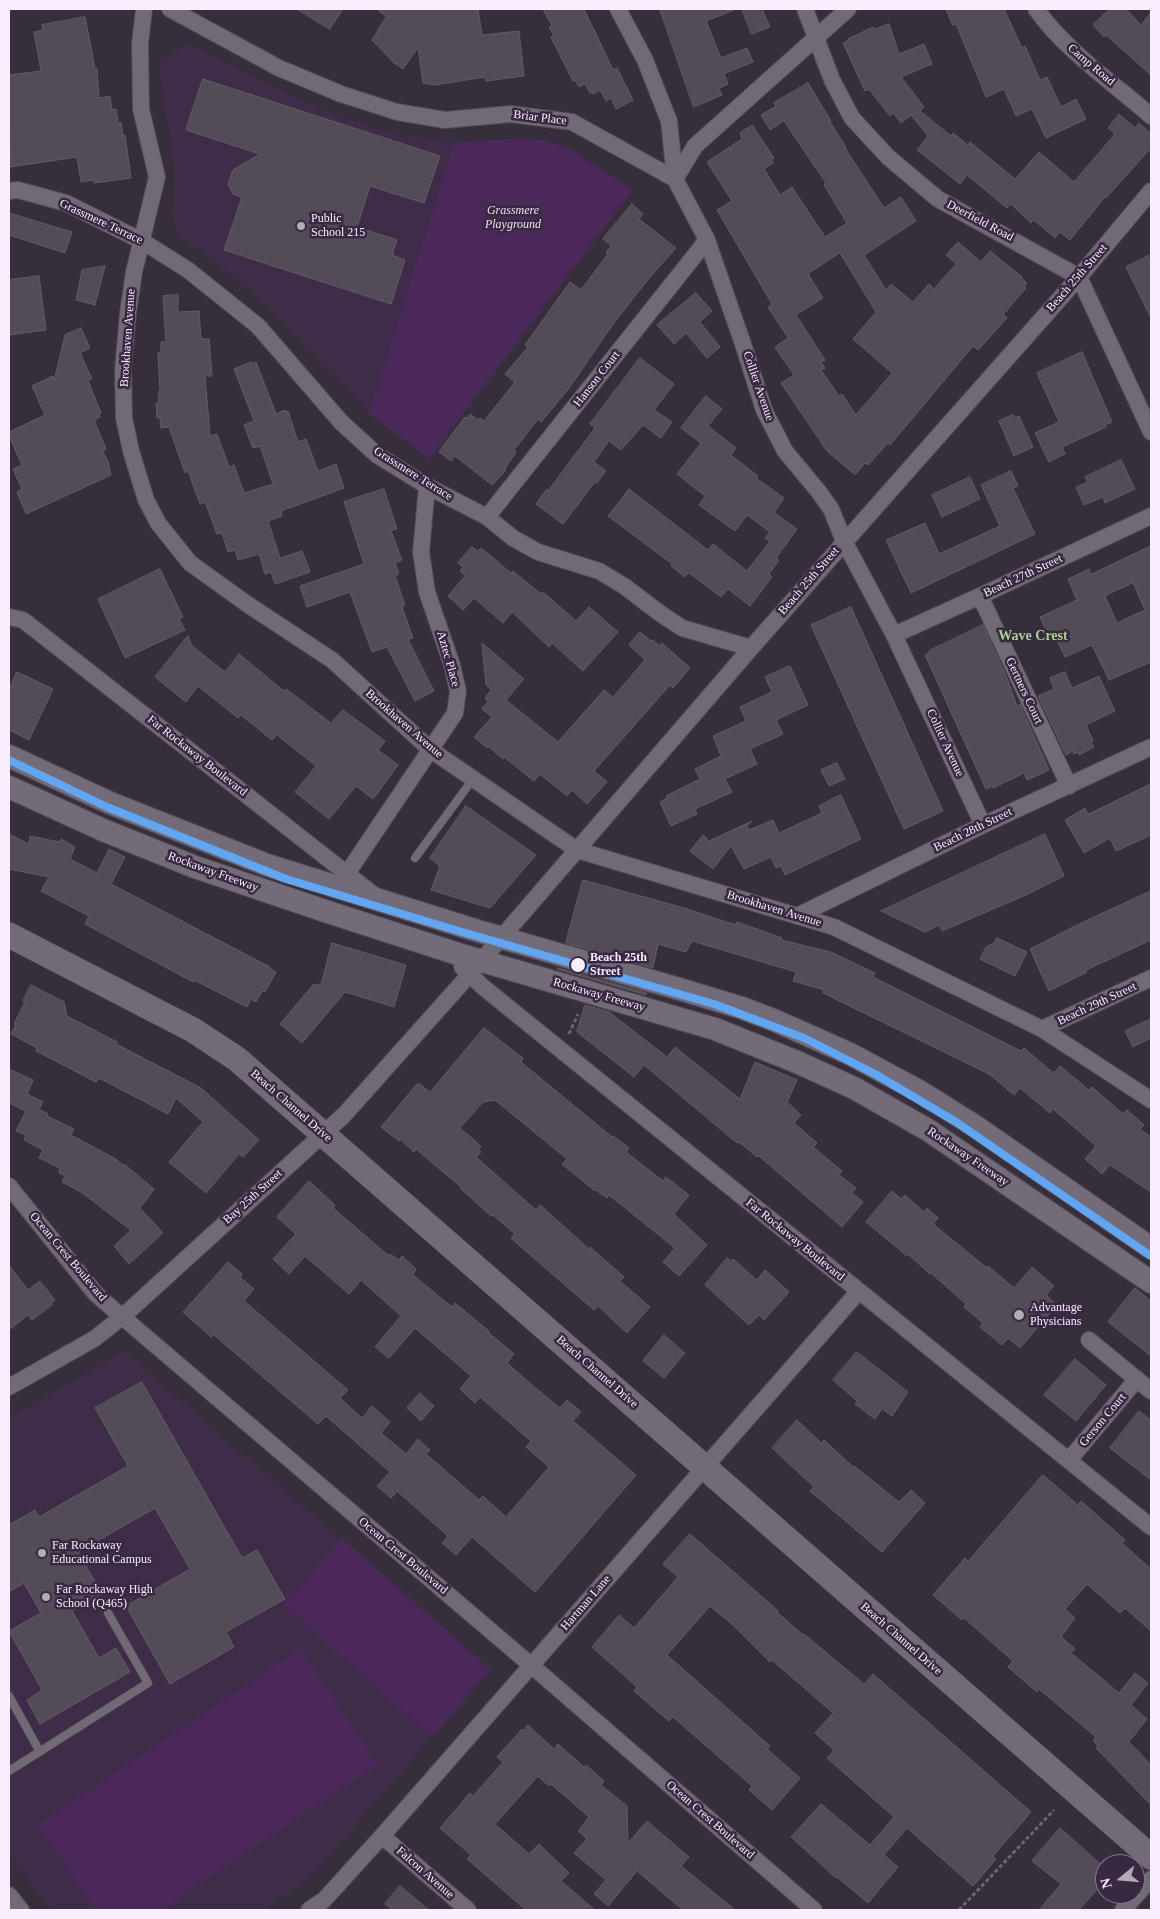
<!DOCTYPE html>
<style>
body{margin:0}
#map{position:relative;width:1160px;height:1919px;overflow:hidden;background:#372e3b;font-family:"Times New Roman",serif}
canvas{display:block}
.frame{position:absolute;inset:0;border:10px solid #f8eefe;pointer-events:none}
.north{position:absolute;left:1095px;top:1854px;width:50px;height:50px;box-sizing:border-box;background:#382841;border:1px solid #85778d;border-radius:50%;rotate:253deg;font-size:14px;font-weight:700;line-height:20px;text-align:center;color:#f8eefe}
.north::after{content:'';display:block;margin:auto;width:18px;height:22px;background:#b4abba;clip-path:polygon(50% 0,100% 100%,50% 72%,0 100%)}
</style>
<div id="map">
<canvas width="1160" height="1919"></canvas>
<div class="frame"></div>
<div class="north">N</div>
</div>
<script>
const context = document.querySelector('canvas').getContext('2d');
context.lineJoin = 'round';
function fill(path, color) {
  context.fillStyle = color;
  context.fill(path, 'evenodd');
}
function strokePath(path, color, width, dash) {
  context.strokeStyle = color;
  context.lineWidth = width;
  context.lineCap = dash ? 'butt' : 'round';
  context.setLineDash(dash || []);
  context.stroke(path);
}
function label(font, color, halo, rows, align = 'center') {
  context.font = font + ' "Times New Roman",serif';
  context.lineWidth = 5;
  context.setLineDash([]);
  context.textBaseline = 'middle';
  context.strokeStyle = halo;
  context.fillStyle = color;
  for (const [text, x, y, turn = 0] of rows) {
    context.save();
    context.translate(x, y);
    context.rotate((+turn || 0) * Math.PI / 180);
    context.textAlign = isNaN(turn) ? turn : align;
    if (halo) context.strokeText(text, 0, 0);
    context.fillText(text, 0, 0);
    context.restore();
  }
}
fill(new Path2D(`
 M188 43 259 80 339 117 399 134 454 143 369 413 270 307 237 278 180 237 175 229 173 216 175 170 159 70 162 60Z
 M124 1351 491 1670 308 1880 263 1910H52L9 1856V1418Z`), '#3e2c48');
fill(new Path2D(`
 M523 138 541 140 568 148 633 190 429 459 369 413 454 143Z
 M342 1538 491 1670 432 1737 283 1605Z
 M301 1648 378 1765 162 1910H95L38 1824Z`), '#4a295a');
const building = new Path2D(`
 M297 9H343L330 29Z
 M377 9H478L482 35 519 31 524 76 486 81 485 77 435 85 423 83 418 48 403 69 394 63 372 40 386 17Z
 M543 9H584L613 70 617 68 633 100 616 109 611 98 606 101 600 90 593 94 592 92 590 93 585 84 579 87 575 80 573 81 551 37 554 36 549 27 552 26Z
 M660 9H734V10L706 21 721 58 747 48 753 62 724 74 728 84 719 88 722 95 694 107Z
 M742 9H762L770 27 752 34Z
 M946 9H1004L1022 48 1025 46 1040 80 1047 77 1061 107 1076 99 1086 119 1046 138 1032 109 1016 116 1004 89 986 97 956 24 953 25Z
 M1110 9H1126L1141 25 1151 12V75L1106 35 1104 37 1093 25Z
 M85 17 95 68H97L99 98 110 96 112 110 116 109 118 123 121 122 123 135H125L131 178 94 183V180L81 182 77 157 10 167 9 75 41 71 34 32 43 30 42 25Z
 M889 24 899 54 924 44 932 64 901 77 924 107 920 111 951 136 953 133 968 145 970 142 1015 179 1039 152 1074 182 1115 134 1108 128 1119 114 1135 128 1139 123 1151 134V148L1106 198 1105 197 1070 240 1060 232 1055 238 1034 220 1031 223 1011 204 1007 208 967 175 960 184 917 150 928 136 911 115 901 123 893 113 890 116 869 89 865 91 843 43 849 40 848 39 873 27 874 29Z
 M203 79 440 156 424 203 370 186 357 227 397 240 392 255 405 260 391 304 224 250 242 197 233 194 228 184 233 170 260 154 186 130Z
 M808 83 831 121 830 122 846 147 845 148 884 208 901 197 916 221 864 255 886 290 891 284 913 302 929 284 934 289 956 264 946 255 958 242 981 262 990 251 1022 277 1021 278 1027 283 1024 287 1026 288 1003 315 1007 318 978 350 973 346 890 445 888 443 868 465 865 463 855 475 827 451 781 383 794 375 775 347 788 338 768 307 772 304 717 210 732 201 707 162 742 139 740 133 752 125 774 158 771 159 773 163 764 169 780 195 792 187 825 237 847 223 824 185 826 183 784 121 770 130 761 115 776 106 774 103ZM840 253 876 312 853 339 892 373 856 415 842 394 839 396 821 370 825 368 821 362 825 360 796 315 823 298 808 274Z
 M632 204 643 214 639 219 676 248 650 277 611 327 570 387 541 422 538 419 514 450 516 452 506 467 505 471 492 485 455 456 451 461 439 452 443 447H442L465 417 467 418 470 414 478 420 480 418 484 421 515 382 505 374 528 347 525 345 570 282 581 290 608 254 606 252 611 246 603 239Z
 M9 213 72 232 65 253 9 235Z
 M1151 255V318L1126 267Z
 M105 266 95 305 76 300 82 270Z
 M39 276 46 330 9 335V280Z
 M696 293 712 311 700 322 720 347 707 358 686 333 674 344 657 325Z
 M178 295V312L199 311 201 339H209L212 376H205L210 436 217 434 229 467 234 465 244 493 273 484 260 446 253 448 244 425 254 421 234 369 251 362 252 364 256 362 276 414 285 410V412L288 411 298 442 306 439 318 471 336 464 344 488 281 511 282 516 268 521 280 558 302 551 310 572 275 584 271 572 265 574 259 554 238 560 235 550 228 552 222 533 217 534 205 502 200 504 188 471 185 473 169 427 161 428 160 417 157 418 156 403H159L158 392 160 391 158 353H161V342H166L163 296Z
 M81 328 90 348 80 353 92 379 88 381 101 413 99 414 100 417 94 420 106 449 103 452 108 462 111 475 26 514 17 492 22 489 13 469 22 465 9 436V432L45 415 32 386 53 376 54 381 65 335Z
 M1082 352 1112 422 1105 425 1106 427 1062 447 1065 454 1049 462 1035 433 1059 422 1037 373Z
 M640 358 674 384 654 410 672 422 661 438 643 425 621 450 609 441 594 462 606 471 597 483 595 482 563 524 536 504 547 489 548 491 595 428 590 424Z
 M706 396 722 409 708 426 736 448 731 455 758 476 756 478 784 498 774 513 797 529 776 558 779 560 769 574 772 577 750 606 728 589 721 597 692 575 688 573 685 577 671 566 672 564 608 516 629 489 708 550 713 544 747 571 770 541 765 538 770 532 747 515 735 531 699 505 705 496 677 474 701 443 681 428Z
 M1013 415 1015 418 1019 416 1033 447 1014 456 999 421Z
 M1121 460 1135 489 1105 503 1103 497 1084 505 1076 487 1088 482 1085 477Z
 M1011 471 1018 486 1013 488 1035 534 911 593 886 540 925 523 939 554 1000 526 981 485Z
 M970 477 980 499 942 517 932 495Z
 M384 489 397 529 391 531 402 560 395 563 399 574 395 576 405 605 402 607 413 638 408 639 434 691 415 701 387 647 372 652 350 592 307 607 300 586 364 564 344 502Z
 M1151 546V662L1109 680 1092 645 1065 657 1052 630 1047 633 1040 617 1077 600 1068 579 1089 569 1091 574ZM1133 583 1145 610 1117 623 1105 596Z
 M472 547 478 551 481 548 511 573 513 571 541 594 543 592 576 621 589 607 618 632 583 671 552 643 549 647 512 612 503 623 474 598 463 610 448 596 465 576 460 571 463 567 458 563Z
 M160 569 183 617 179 619 185 630 125 658 98 599Z
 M851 607 943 811 904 829 811 625Z
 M983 625 1007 678 1017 706 1020 704 1049 770 1027 780 1024 773 993 788 992 786 986 789 925 655 930 653 929 651Z
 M640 632 651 641 653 640 660 646 662 643 690 668 673 688 670 685 594 771 607 782 587 804 572 790 567 796 540 774 534 781 504 757 503 759 488 746 487 748 474 737 492 717 482 709 488 701 485 698 491 690 486 685 482 643 524 679 506 700 558 742 604 690 613 697 645 660 629 645Z
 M188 636 192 646 225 672 239 654 284 691 286 689 331 723 343 710 385 741 378 750 398 765 396 768 373 799 356 786 329 819 295 792 316 766 277 735 272 740 241 715 238 718 198 686 186 702 155 677Z
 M790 666 808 705 776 720 783 734 750 749 757 764 725 779 732 792 695 809 697 814 671 826 660 802 667 798 666 796 700 779 695 769 721 756 713 736 746 721 740 707 772 692 765 677Z
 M17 672 53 689 29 740 9 730V690Z
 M1065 672 1072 688 1099 676 1115 711 1086 725 1093 741 1091 742 1094 747 1079 755 1078 752 1074 754 1073 751 1066 755 1038 696 1054 689 1050 678Z
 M837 763 845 779 829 786 821 770Z
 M1151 784V835L1116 851 1110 838 1084 853 1065 820 1085 808 1088 814Z
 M841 795 861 839 785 875 781 866 776 868 771 857 744 869 731 846 713 869 690 851 703 835 709 841 752 821 747 826 749 830 773 820 779 833 822 813 819 806Z
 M466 806 536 855 490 908 431 890 440 866 430 858Z
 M9 834 29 844 30 836 59 842 61 839 75 847 70 859 97 873 109 849 125 857 111 884 270 967 269 968 276 972 265 992 262 991 256 1002 251 999 247 1007 194 980 193 982 85 924 89 916 41 891 49 877 9 869Z
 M1045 834 1064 876 1026 895 942 931 939 925 925 932 881 911Z
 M583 880 684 908 736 925 737 922 782 938 781 940 831 952 875 973 873 977 1021 1051 1024 1048 1052 1072H1055L1060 1066 1089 1090 1092 1087 1123 1114 1127 1110 1144 1125 1140 1129 1151 1137V1192L1110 1165 1102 1174 1085 1159 1096 1146 1053 1109 1050 1113 1020 1088 1014 1095 989 1074 823 993 824 990 793 981 796 972 692 941 686 952 658 944 653 968 566 943Z
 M1151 891V940L1086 970 1087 972 1049 991 1030 949 1077 925Z
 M997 938 1027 952 1015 976 980 959 986 947 994 943Z
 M332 943 406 965 394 1007 345 992 302 1043 280 1024 313 985 321 984Z
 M558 968 647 993 646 995 557 969Z
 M31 985 64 1002 67 1016 117 1042 116 1044 201 1088 259 1140 243 1157 239 1154 206 1193 169 1162 203 1122 176 1098 168 1114 99 1078 96 1082 36 1051 37 1048 11 1034 16 1025 14 1024 25 1002 23 1001Z
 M585 1005 609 1012 667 1057 675 1047 740 1099 755 1062 797 1080 787 1102 801 1115 794 1123 817 1143 813 1147 842 1171 839 1175 856 1188 852 1193 863 1202 842 1227 759 1156 757 1157 743 1145 738 1142 737 1143 644 1065 634 1077 577 1032Z
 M1151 1019V1038L1133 1047 1125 1031Z
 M484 1028 523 1058 521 1062 612 1137 613 1136 629 1148 626 1152 663 1181 666 1177 689 1195 674 1214 707 1245 679 1276 663 1262 675 1248 609 1195 607 1198 596 1190 595 1191 562 1164 567 1159 495 1100 483 1102 460 1128 481 1146 478 1150 481 1152 476 1157 536 1210 540 1205 589 1249 590 1247 624 1277 620 1281 650 1307 627 1333 598 1306 594 1310 528 1253 511 1238 515 1234 493 1215 491 1216 461 1189 462 1188 416 1149 414 1152 400 1139 399 1141 381 1127 418 1083 430 1092Z
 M9 1069 33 1080 27 1094 43 1102 39 1109 48 1114 47 1116 74 1129 71 1135 114 1158 123 1165 124 1164 154 1189 140 1208 163 1233 129 1264 114 1246 131 1230 81 1192 62 1182 65 1176 59 1173 60 1168 39 1158 43 1150 24 1140 26 1135 16 1131 26 1111 9 1103Z
 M309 1181 335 1205 333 1208 389 1256 390 1254 399 1260 402 1256 416 1269 413 1275 452 1307 455 1303 489 1331 488 1332 514 1354 507 1363 532 1385 560 1408 567 1400 581 1412 573 1421 636 1475 535 1592 472 1537 456 1555 442 1543 448 1536 397 1491 391 1498 377 1486 390 1472 326 1416 318 1424 214 1335 211 1337 183 1312 228 1262 242 1274 240 1277 254 1289 244 1301 348 1390 340 1398 362 1418 372 1406 390 1422 381 1433 406 1454 418 1439 430 1450 426 1454 440 1466 479 1500 483 1496 506 1517 549 1467 526 1447 531 1441 480 1397 475 1403 460 1389 471 1376 415 1328 389 1358 375 1347 401 1316 361 1280 349 1294 305 1256 289 1274 273 1259 296 1234 277 1217Z
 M892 1191 901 1199 905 1195 924 1212 927 1208 938 1218 933 1224 987 1268 988 1266 1014 1288 1032 1267 1054 1286 1046 1295 1057 1305 1020 1348 1008 1338 1002 1345 980 1327 983 1323 964 1307 966 1304 931 1273 930 1274 908 1254 907 1256 866 1222Z
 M727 1258 731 1261 733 1259 757 1280 765 1270 789 1292 764 1320 759 1315 749 1325 705 1285Z
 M9 1265 28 1290 40 1281 55 1300 51 1303 52 1305 32 1320 28 1315 9 1330Z
 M1135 1288 1151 1301V1356L1108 1322Z
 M664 1335 685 1353 664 1378 643 1361Z
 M857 1352 908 1392 892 1416 882 1409 875 1419 855 1404 857 1401 833 1380Z
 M1075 1359 1106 1385 1076 1421 1044 1395Z
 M142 1382 242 1558 257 1550 285 1599 226 1632 234 1647 170 1684 126 1606 190 1569 155 1508 78 1552 102 1594 72 1611 99 1658 116 1648 130 1672 40 1724 27 1700 42 1690 9 1631 41 1613 24 1583 9 1592V1525L35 1510 39 1517 128 1466 95 1408Z
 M420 1393 434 1406 421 1421 407 1408Z
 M1139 1411 1151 1420V1480L1110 1448Z
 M797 1420 821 1443 824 1440 853 1467 854 1466 899 1502 911 1490 925 1503 882 1552 810 1491 814 1487 772 1448Z
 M1043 1475 1078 1505 1081 1501 1125 1540 1122 1543 1151 1569V1631L1125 1608 1120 1613 1087 1584 1065 1609 1075 1618 1061 1637 1075 1649 1071 1653 1119 1693 1135 1673 1148 1683 1131 1705 1147 1719 1129 1742 1151 1765V1805L1096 1748 1098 1746 1093 1741 1096 1737 1039 1689 1037 1692 1008 1667 1013 1661 964 1618 962 1620 933 1595 965 1558 968 1561Z
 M690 1534 767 1601 778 1611 777 1612 803 1635 804 1634 864 1684 873 1674 1031 1812 993 1856 996 1859 973 1886 907 1828 884 1855 898 1867 868 1903 837 1877 836 1878 791 1837 821 1804 870 1845 894 1817 827 1758 834 1750 815 1733 833 1713 772 1660 770 1662 734 1626 710 1606 667 1655 770 1746 767 1749 800 1778 772 1810 749 1790 752 1786 673 1717 669 1721 649 1704 634 1691 637 1687 592 1647 619 1615 634 1628 678 1577 663 1564Z
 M528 1725 554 1749 558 1744 584 1767 586 1765 604 1781 601 1785 627 1806 628 1843 647 1821 689 1857 681 1866 735 1910H683L637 1871 608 1906 594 1894 606 1880 574 1853 587 1839 578 1831 589 1817 551 1784 549 1786 538 1776 495 1824 529 1854 539 1844 569 1873 561 1881 595 1910H526L467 1859 471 1855 440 1828 470 1793 473 1796 503 1762 497 1757 522 1729 523 1731Z
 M1060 1828 1105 1868V1881L1079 1910H1039L1061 1884 1032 1861Z
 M400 1886 429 1910H393L385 1904Z`);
fill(building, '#534b56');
strokePath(building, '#625b66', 1);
const lane = new Path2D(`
 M415 858 473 779
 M9 1696 40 1752
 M9 1771 148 1683 108 1613`);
const street = new Path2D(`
 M144 9 140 44 141 109 157 177 134 272 128 313 123 370 124 418 131 451 146 500 158 523 190 563 247 604 332 660 431 750 577 850 834 927 1042 1029 1151 1100
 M170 9 279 68 341 94 397 112 445 120 511 114 572 122 675 179 695 146 848 9
 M618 9 645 60 669 121 675 179 707 240 744 347 764 410 785 451 819 492 831 509 844 541 894 635 983 825
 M805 9 832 80 852 118 888 157 938 199 1079 277 1151 432
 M1036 9C1066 51 1112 82 1151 116
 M9 191 18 190 66 203 142 241 188 270 258 326 341 422 377 455 427 486 487 517 513 538 538 552 599 571 624 586 661 614 682 628 751 648
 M487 517 707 240
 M980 596 1069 786
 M9 617 23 620 374 895
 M894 635 980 596 1151 516
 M342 881 455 713 458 691 452 665 427 592 421 552 427 486
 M797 916 983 825 1151 747
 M462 967 483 987 1151 1527
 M1042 1029 1151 978
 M9 1186 95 1293 106 1303 532 1666 814 1910
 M1089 1340 1151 1391
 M9 1387 94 1339 122 1317 344 1115 470 974 751 648 1079 277 1151 191
 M1069 1460 1137 1379
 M382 1836 468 1910
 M9 1895 21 1910
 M309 1910 324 1900 382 1836 859 1291
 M1123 1910 1151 1879`);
const secondary = new Path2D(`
 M9 756 110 803 267 865 478 931 676 988 742 1008 776 1021 850 1054 919 1091 975 1126 1151 1248
 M9 787 103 830 195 867 325 911 458 954 715 1029 797 1062 854 1088 928 1130 1151 1282`);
const primary = new Path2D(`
 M9 935 193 1030 237 1059 1151 1857`);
strokePath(lane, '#514a55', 9);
strokePath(street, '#514a55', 18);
strokePath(secondary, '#514a55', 24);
strokePath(primary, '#514a55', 26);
strokePath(new Path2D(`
 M569 1034 578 1014
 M959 1910 1054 1810`), '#6d6570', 3, [4, 2.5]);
strokePath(lane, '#716a75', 8);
strokePath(street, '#716a75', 16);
strokePath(secondary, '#746b79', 22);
strokePath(primary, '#736a77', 25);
strokePath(new Path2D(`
 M9 760 107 807 286 879 462 932 714 1004 804 1038 875 1074 956 1122 1151 1256`), '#60a6f3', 8);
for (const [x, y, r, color] of [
 [301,226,5,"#b4abba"],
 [578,965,8,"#f8eefe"],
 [1019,1315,6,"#b4abba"],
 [42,1553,5,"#b4abba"],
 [46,1597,5,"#b4abba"]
]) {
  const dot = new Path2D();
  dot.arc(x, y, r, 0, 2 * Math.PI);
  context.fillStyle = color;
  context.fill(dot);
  strokePath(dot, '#382841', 2);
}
label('12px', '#f8eefe', '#382841', [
 ["Camp Road",1091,65,40],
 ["Briar Place",540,118,7],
 ["Deerfield Road",980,221,28],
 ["Grassmere Terrace",101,222,25],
 ["Beach 25th Street",1077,278,-49],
 ["Brookhaven Avenue",128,338,-86],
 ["Hanson Court",597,379,-52],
 ["Collier Avenue",758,386,71],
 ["Grassmere Terrace",413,474,32],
 ["Beach 27th Street",1023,576,-25],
 ["Beach 25th Street",809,581,-49],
 ["Aztec Place",448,659,74],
 ["Gertners Court",1024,691,65],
 ["Brookhaven Avenue",404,724,41],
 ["Collier Avenue",945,743,65],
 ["Far Rockaway Boulevard",197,756,38],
 ["Beach 28th Street",973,830,-26],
 ["Rockaway Freeway",213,872,20],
 ["Brookhaven Avenue",774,909,17],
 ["Rockaway Freeway",599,995,16],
 ["Beach 29th Street",1097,1004,-25],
 ["Beach Channel Drive",291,1106,41],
 ["Rockaway Freeway",968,1157,34],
 ["Bay 25th Street",253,1197,-42],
 ["Far Rockaway Boulevard",795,1240,39],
 ["Ocean Crest Boulevard",68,1257,50],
 ["Beach Channel Drive",597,1372,41],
 ["Gerson Court",1103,1420,-50],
 ["Ocean Crest Boulevard",403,1556,40],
 ["Hartman Lane",586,1603,-49],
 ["Beach Channel Drive",901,1639,41],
 ["Ocean Crest Boulevard",710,1820,41],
 ["Falcon Avenue",425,1873,41]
]);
label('italic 12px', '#eadef1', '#382841', [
 ["Grassmere",513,211],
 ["Playground",513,225]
]);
label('12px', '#f8eefe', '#382841', [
 ["Public",311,219],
 ["School 215",311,233],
 ["Advantage",1030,1308],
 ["Physicians",1030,1322],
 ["Far Rockaway",52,1546],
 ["Educational Campus",52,1560],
 ["Far Rockaway High",56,1590],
 ["School (Q465)",56,1604]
], 'left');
label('bold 12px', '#f8eefe', '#382841', [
 ["Beach 25th",590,958],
 ["Street",590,972]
], 'left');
label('bold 14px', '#a9d08d', '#382841', [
 ["Wave Crest",1033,636]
]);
</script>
